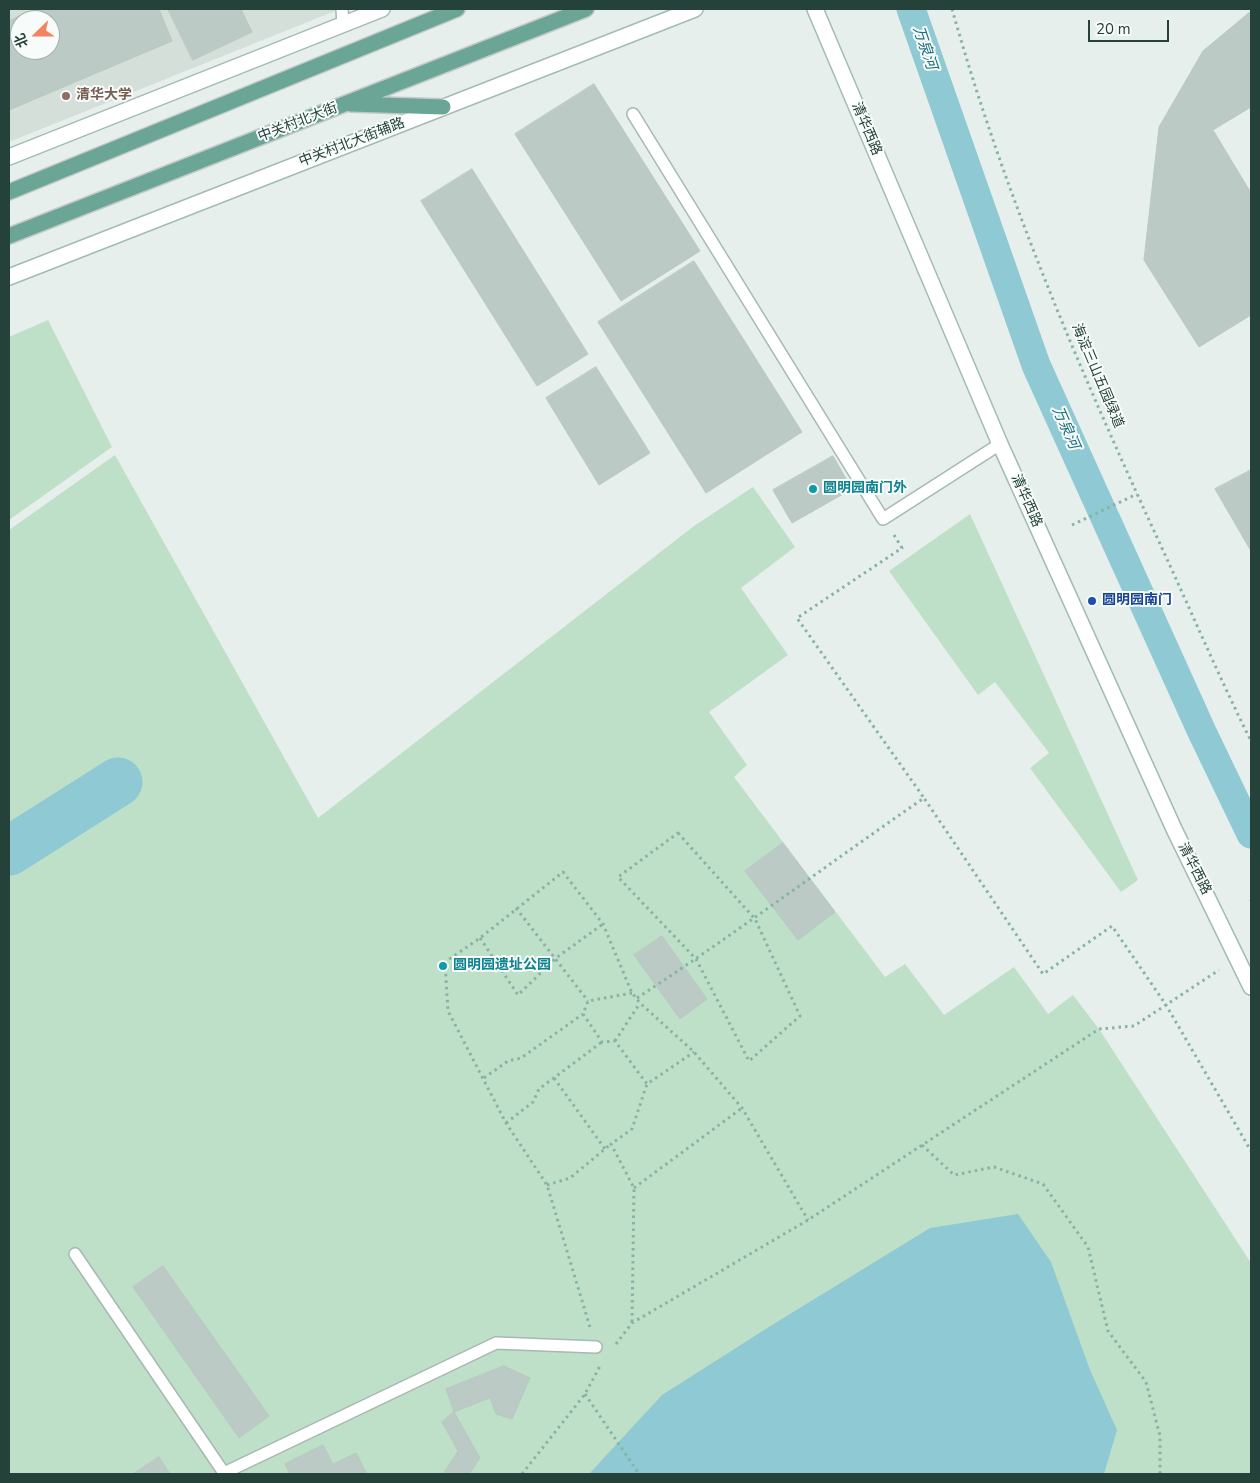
<!DOCTYPE html>
<meta charset="utf-8">
<style>
body{margin:0}
#map{position:relative;width:1260px;height:1483px;overflow:hidden;background:#e6efeb;font-family:"Nunito Sans","Noto Sans SC",sans-serif}
canvas{display:block}
.frame{position:absolute;inset:0;border:10px solid #24423a;pointer-events:none}
.north{position:absolute;left:10px;top:10px;width:50px;height:50px;box-sizing:border-box;background:#f7fbf9;border:1px solid #a3b1ad;border-radius:50%;rotate:248deg;font-size:14px;font-weight:700;line-height:20px;text-align:center;color:#24423a}
.north::after{content:'';display:block;margin:auto;width:18px;height:22px;background:#f4845f;clip-path:polygon(50% 0,100% 100%,50% 72%,0 100%)}
.scale{position:absolute;left:1088px;top:20px;width:81px;height:22px;box-sizing:border-box;border:2px solid #24423a;border-top:0;padding-left:6px;font-size:15px;line-height:18px;white-space:nowrap;color:#24423a;-webkit-text-stroke:4px #f7fbf9;paint-order:stroke}
</style>
<div id="map">
<canvas width="1260" height="1483"></canvas>
<div class="frame"></div>
<div class="north">北</div>
<div class="scale">20 m</div>
</div>
<script>
const context = document.querySelector('canvas').getContext('2d');
context.lineJoin = 'round';
function fill(path, color) {
  context.fillStyle = color;
  context.fill(path, 'evenodd');
}
function strokePath(path, color, width, dash) {
  context.strokeStyle = color;
  context.lineWidth = width;
  context.lineCap = dash ? 'butt' : 'round';
  context.setLineDash(dash || []);
  context.stroke(path);
}
function label(font, color, halo, rows, align = 'center') {
  context.font = font + ' "Nunito Sans","Noto Sans SC",sans-serif';
  context.lineWidth = 4;
  context.setLineDash([]);
  context.textBaseline = 'middle';
  context.strokeStyle = halo;
  context.fillStyle = color;
  for (const [text, x, y, turn = 0] of rows) {
    context.save();
    context.translate(x, y);
    context.rotate((+turn || 0) * Math.PI / 180);
    context.textAlign = isNaN(turn) ? turn : align;
    if (halo) context.strokeText(text, 0, 0);
    context.fillText(text, 0, 0);
    context.restore();
  }
}
fill(new Path2D(`
 M9 9H340L9 142ZM20 20H50V50H20Z`), '#d4dfda');
fill(new Path2D(`
 M48 320 112 447 9 520V337Z
 M115 455 318 818 694 526 753 487 795 547 741 588 788 655 709 712 747 765 734 777 885 977 905 964 944 1015 1014 967 1048 1014 1073 995 1099 1029 1251 1263V1474H9V530Z
 M970 514 1138 880 1121 892 1030 768 1049 753 995 682 978 695 889 571Z`), '#bfe0c8');
fill(new Path2D(`
 M1018 1214 1051 1262 1090 1370 1117 1430 1104 1474H589L662 1395 772 1325 930 1228Z`), '#8ec9d4');
strokePath(new Path2D(`
 M911 9 1036 365 1202 732 1251 834`), '#8ec9d4', 29);
strokePath(new Path2D(`
 M9 851 118 782`), '#8ec9d4', 49);
const building = new Path2D(`
 M37 9H159L172 41 9 110V21ZM20 20H50V50H20Z
 M168 9H241L252 32 193 60Z
 M1250 9H1251V107L1213 130 1251 193V315L1199 347 1144 260 1159 127 1203 51 1251 11Z
 M594 84 700 251 621 301 515 134Z
 M472 169 588 354 537 386 421 201Z
 M694 261 802 432 706 493 598 322Z
 M596 367 650 453 599 485 546 398Z
 M833 456 852 489 792 523 773 490Z
 M1251 470V551L1215 489Z
 M783 843 835 912 798 940 745 871Z
 M662 936 707 999 680 1019 634 955Z
 M163 1266 269 1416 239 1438 133 1287Z
 M504 1366 530 1378 512 1419 496 1414 490 1398 454 1412 446 1389Z
 M454 1412 480 1458 469 1474H443L458 1451 442 1422Z
 M323 1445 333 1464 356 1453 367 1474H290L285 1464Z
 M159 1457 170 1474H133Z`);
fill(building, '#bbcac4');
strokePath(building, '#b8c9c2', 1);
const lane = new Path2D(`
 M342 9 343 25
 M633 114 883 519 1000 444
 M75 1254 224 1473 496 1343 596 1347`);
const secondary = new Path2D(`
 M815 9 1000 444 1174 829 1251 987
 M9 157 382 9
 M9 277 695 9`);
const primary = new Path2D(`
 M351 104 443 107
 M9 192 457 9
 M9 236 586 9`);
strokePath(lane, '#a8b8b2', 14);
strokePath(secondary, '#a4bbb3', 18);
strokePath(primary, '#c2cac8', 18);
strokePath(new Path2D(`
 M952 9C1004 194 1080 371 1161 546 1191 611 1219 677 1251 741
 M894 535 902 548 797 618 924 798
 M678 833 755 919 800 1016 749 1061 696 959 618 877Z
 M1251 901V900
 M516 908 588 1001
 M480 938 518 995 556 958 603 924
 M632 993 588 1001 583 1014 602 1042 615 1041 647 1084 694 1052
 M637 998C735 934 828 864 924 798L1043 974 1112 926 1166 1005 1251 1151
 M615 1041 640 1003
 M484 1078 508 1061 521 1058 583 1014
 M554 1078 605 1149
 M506 1123 533 1102 539 1089 602 1042
 M922 1145 954 1175 994 1167 1043 1184 1088 1247 1108 1331 1146 1382 1160 1436V1474
 M547 1185 570 1178 611 1144
 M634 1188 742 1108
 M632 1322 634 1188 611 1144 632 1129 647 1084
 M590 1327 547 1185 506 1123 448 1011 445 962 480 938 563 872 603 924 632 993 640 1003 694 1052 742 1108 808 1220
 M616 1344 632 1323 808 1220 1099 1029 1134 1026 1219 970
 M585 1394 639 1474
 M522 1474 585 1394 600 1366`), '#86b3a5', 3, [2.5, 4]);
strokePath(lane, '#fff', 11);
strokePath(secondary, '#fff', 15);
strokePath(primary, '#6aa596', 15);
strokePath(new Path2D(`
 M1072 525 1137 494`), '#86b3a5', 3, [2.5, 4]);
for (const [x, y, r, color] of [
 [66,96,5,"#8d6e63"],
 [813,489,5,"#0f9aa8"],
 [1092,601,5,"#1a4fb4"],
 [443,966,5,"#0f9aa8"]
]) {
  const dot = new Path2D();
  dot.arc(x, y, r, 0, 2 * Math.PI);
  context.fillStyle = color;
  context.fill(dot);
  strokePath(dot, '#f7fbf9', 2);
}
label('bold 14px', '#785e54', '#f7fbf9', [
 ["清华大学",76,96]
], 'left');
label('14px', '#24423a', '#f7fbf9', [
 ["中关村北大街",298,123,-21],
 ["清华西路",866,129,67],
 ["中关村北大街辅路",352,143,-21],
 ["海淀三山五园绿道",1097,376,67],
 ["清华西路",1026,501,66],
 ["清华西路",1194,869,63]
]);
label('bold 14px', '#0d838f', '#f7fbf9', [
 ["圆明园南门外",823,489],
 ["圆明园遗址公园",453,966]
], 'left');
label('bold 14px', '#164399', '#f7fbf9', [
 ["圆明园南门",1102,601]
], 'left');
label('italic 15px', '#1c6f80', '#f7fbf9', [
 ["万泉河",924,48,71],
 ["万泉河",1065,428,66]
]);
</script>
